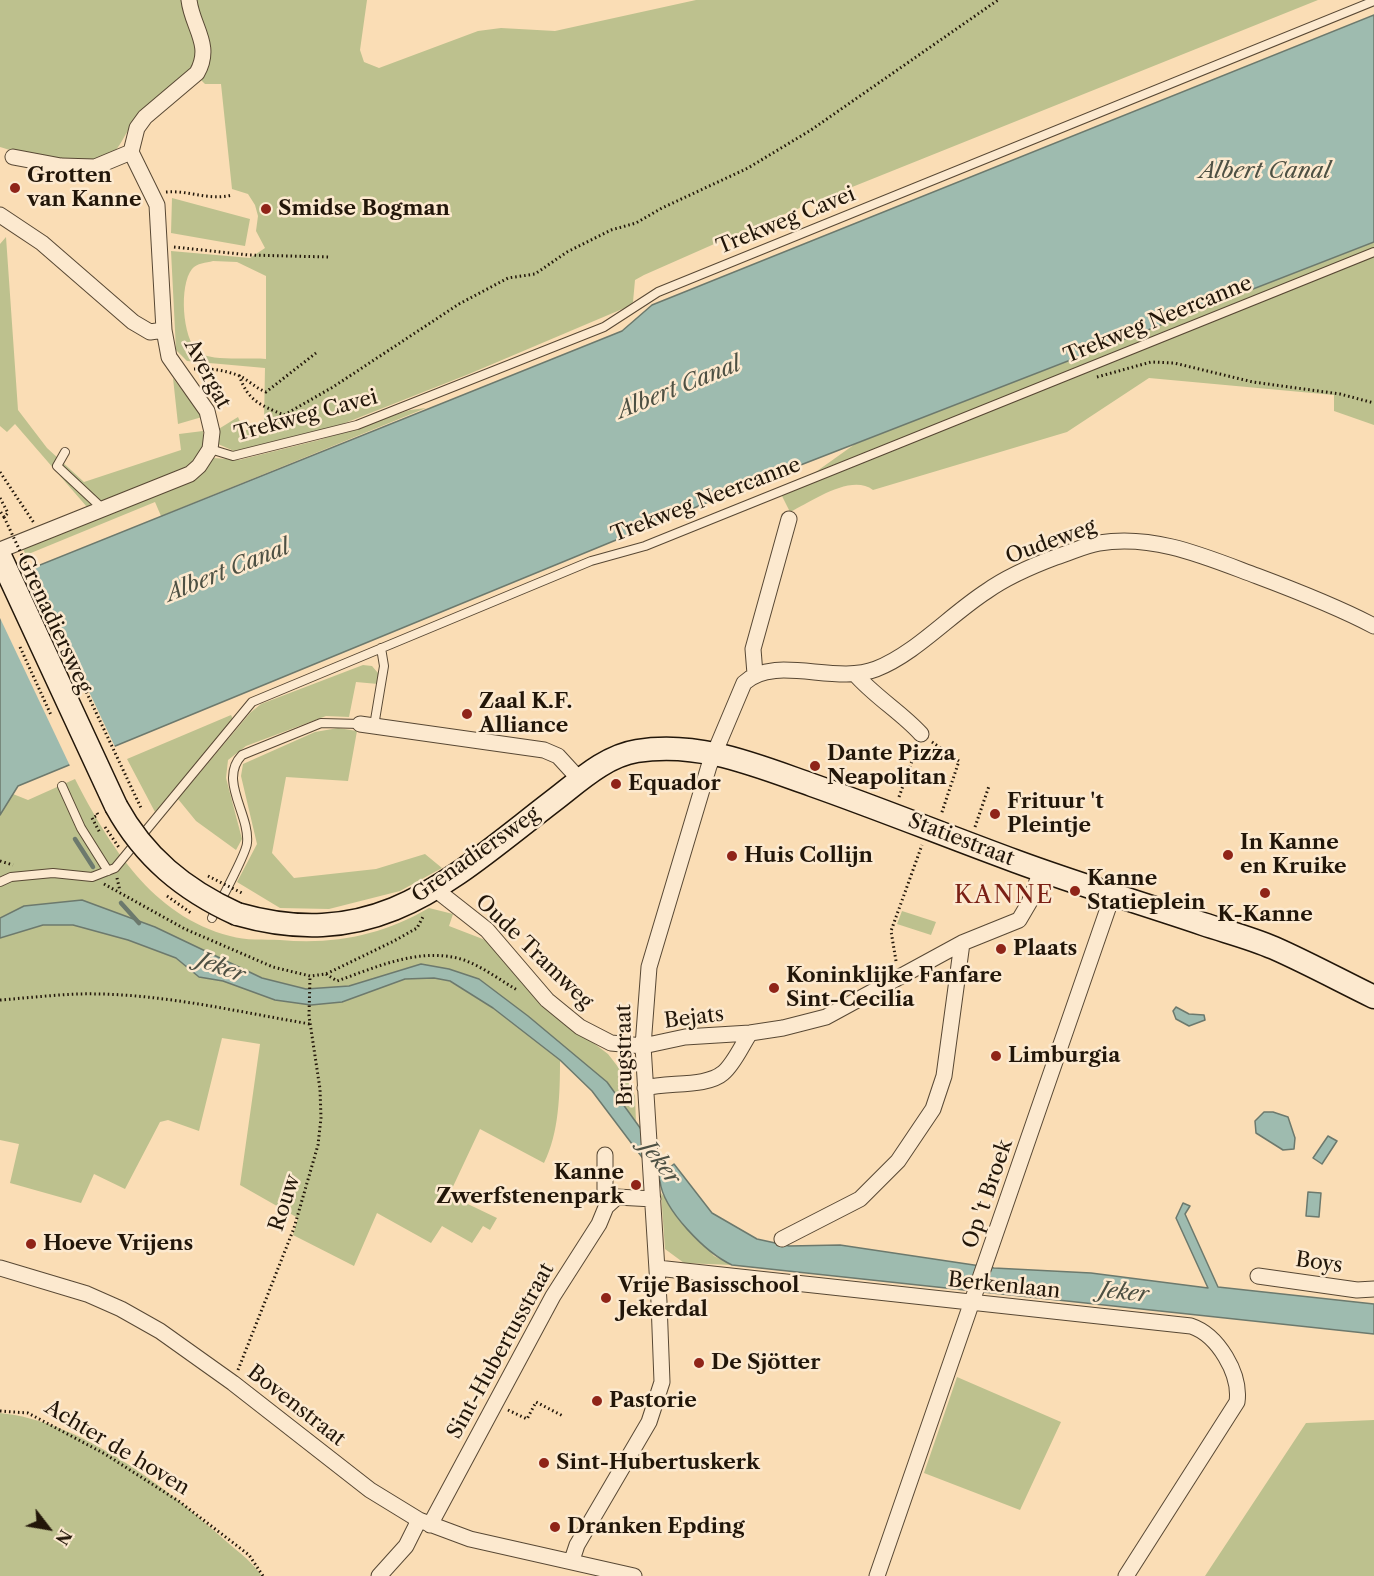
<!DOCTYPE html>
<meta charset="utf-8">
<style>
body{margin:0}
#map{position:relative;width:1374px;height:1576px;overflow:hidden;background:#faddb5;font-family:"Libre Caslon Text",serif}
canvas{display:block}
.north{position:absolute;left:18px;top:1498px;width:60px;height:60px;-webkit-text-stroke:4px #fce9cf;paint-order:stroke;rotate:121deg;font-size:16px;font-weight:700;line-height:24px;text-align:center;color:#221609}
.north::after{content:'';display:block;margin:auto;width:21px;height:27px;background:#221609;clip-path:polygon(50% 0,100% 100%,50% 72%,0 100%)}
</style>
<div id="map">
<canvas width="1374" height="1576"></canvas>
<div class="north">N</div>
</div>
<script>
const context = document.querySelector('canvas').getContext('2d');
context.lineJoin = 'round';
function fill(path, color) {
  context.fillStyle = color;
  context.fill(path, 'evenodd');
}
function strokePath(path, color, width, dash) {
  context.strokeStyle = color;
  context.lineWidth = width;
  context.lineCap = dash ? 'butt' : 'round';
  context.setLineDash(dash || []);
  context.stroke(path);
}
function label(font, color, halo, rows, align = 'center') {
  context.font = font + ' "Libre Caslon Text",serif';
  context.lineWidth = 5;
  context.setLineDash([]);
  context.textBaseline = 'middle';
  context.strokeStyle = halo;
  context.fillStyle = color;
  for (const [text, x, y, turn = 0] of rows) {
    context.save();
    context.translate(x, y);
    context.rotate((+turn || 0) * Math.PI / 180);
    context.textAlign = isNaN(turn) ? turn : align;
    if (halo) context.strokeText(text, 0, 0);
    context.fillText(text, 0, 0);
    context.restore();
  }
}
fill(new Path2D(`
 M0 0H367L360 50 364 62 379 68 478 31 501 28 555 31 696 0H1318L755 226 644 275 635 280 633 302 627 307 469 374 340 425 269 445 234 451 218 444 217 430 238 417 244 431 264 422 265 368 187 361 176 350 171 251 250 258 265 248 256 231 258 216 255 205 248 194 232 189 221 84H205L199 78C178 93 155 107 134 124 125 131 122 145 113 153 90 172 26 155 0 147ZM213 261 237 262 266 276V359C249 357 211 362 198 352 182 338 179 285 192 269 197 263 206 263 213 261Z
 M172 198 250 219 245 246 171 233Z
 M6 237 18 410 47 448 84 482 181 450 179 434 203 431V451C182 480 121 496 87 507L15 424 7 432 0 426V244Z
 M1374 242V425L1334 411V395L1149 378 1067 432 873 490C851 473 811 502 790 512L782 496 855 444Z
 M173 378 202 417 178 424Z
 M426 408 161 516 155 502 26 555 23 549 196 477 214 458 239 460 319 440 410 410Z
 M363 665 372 666 378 673V684L356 682 349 717 326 716 246 746 228 760 226 778 242 839 236 850 196 821 178 799 250 713 261 704Z
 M231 715 233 719 155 812 127 759Z
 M338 728 357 731 348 781 286 777 272 853 294 878 376 869 425 854 442 868 400 891 329 909 280 908 237 882 257 844 241 776 243 764 315 732Z
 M75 779C109 845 152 916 230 936 246 941 264 939 280 940 335 945 382 935 429 908L453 914 449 926 493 943 559 1017 608 1054 625 1076 635 1096 636 1123 607 1082 528 1016 421 964 349 986 306 989 262 978 217 957 24 906 0 918V815L13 794 28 800Z
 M902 911 936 922 931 935 897 924Z
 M43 925H73L128 940 176 958 200 977 223 981 275 1000 375 989 405 979 434 978 449 981 493 1008 560 1060C560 1094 559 1133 544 1163L480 1129 449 1195 497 1218 490 1230 483 1226 472 1243 442 1226 431 1243 377 1213 354 1266 293 1235 298 1218 240 1185 260 1044 222 1038 199 1131 168 1120 160 1122 125 1189 94 1174 81 1203 10 1183 19 1144 0 1140V938Z
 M661 1193 714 1256 732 1265 684 1263 665 1249Z
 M957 1377 1061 1422 1020 1510 924 1473Z
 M0 1413C79 1421 161 1483 219 1535 234 1549 249 1558 262 1576H0Z
 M1374 1420V1576H1205L1306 1423Z`), '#bdc18e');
const water = new Path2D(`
 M1374 15V242L762 480 18 786 0 815V581L622 331 652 305Z
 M82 900 155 927 262 978 306 989 349 986 421 964 449 969 479 979 528 1016 607 1082 669 1168 674 1164 712 1213 757 1239 789 1246 840 1245 994 1268 1091 1273 1208 1288 1176 1218 1183 1203 1190 1206 1185 1214 1218 1287 1374 1304V1334L732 1265C706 1253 663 1210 660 1181L592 1091 560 1060 493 1008 450 981 434 978 405 979 342 1002 311 1005 275 1000 223 981 199 977 176 958 128 940 73 925H43L0 938V918L24 906Z
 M1176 1007 1189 1014 1204 1015 1205 1020 1189 1026 1176 1019 1173 1011Z
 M1264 1112H1273L1288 1117 1295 1138 1294 1149 1283 1150 1256 1133 1255 1121Z
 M1328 1136 1337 1141 1322 1164 1313 1158Z
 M1308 1192 1321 1193 1319 1217 1306 1216Z`);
fill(water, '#9ebbaf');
strokePath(water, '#6c796d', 1.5);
fill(new Path2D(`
 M30 566 116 749 71 768 0 618V577Z`), '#faddb5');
strokePath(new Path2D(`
 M75 839 93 867
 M121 903 139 923`), '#6c796d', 4.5);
const lane = new Path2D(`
 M210 449 233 456 357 425 604 327 658 292 1374 1
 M65 452 57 466 103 509
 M374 726 384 666 381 648
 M62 786 81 828 108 871
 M0 882 11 877 53 873 92 877 115 868 252 702 591 561 645 546 1374 252
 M212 918C218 905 247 853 247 843 250 814 218 780 242 755L321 723 360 724`);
const street = new Path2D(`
 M13 157 61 166 95 167 131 152
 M0 215 42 243 133 322 150 332 164 330
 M0 550 190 474 199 466 210 449 212 432 207 411 169 357 164 330 157 205 131 152 137 128 145 117 197 73C213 45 192 27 189 0
 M755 674 753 649 789 519
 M855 674C875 697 901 712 921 734
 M360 724 544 750 558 756 580 780
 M435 889 487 930 547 1000 580 1027 611 1043 643 1046 685 1037 750 1033 783 1028 826 1017 962 943 1019 920 1029 903 1041 871
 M645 1088C669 1082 707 1087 723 1073 734 1064 742 1045 750 1033
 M605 1155V1190L612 1200
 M782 1239 860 1199 898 1161 933 1109 944 1076 962 943
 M0 1268 87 1294 121 1309 160 1331 233 1383 370 1490 419 1520 470 1539 634 1576
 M657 1268 1191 1326C1218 1335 1241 1374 1237 1402L1126 1576
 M1258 1276 1357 1290 1374 1289
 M430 1525 553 1296 599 1224 606 1207 617 1197 653 1199
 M572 1560 577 1545 649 1422 662 1382 659 1302 643 1046 649 967 709 766 744 683C774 654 835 685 876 669 915 654 951 614 987 591 1008 576 1032 566 1056 557 1070 553 1085 545 1099 543 1155 534 1206 557 1257 576 1297 591 1336 606 1374 626
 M379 1576 406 1546 419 1520
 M877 1576 1113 894`);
const secondary = new Path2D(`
 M0 556 116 806
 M237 914C377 954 449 881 553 801 578 782 605 756 637 751 699 741 755 765 812 785 880 809 947 836 1015 861 1077 884 1141 903 1203 924 1227 932 1251 938 1274 948 1308 963 1341 981 1374 997`);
strokePath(lane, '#584834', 10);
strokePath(street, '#584834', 17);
strokePath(secondary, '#221609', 25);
strokePath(new Path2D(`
 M166 192C189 190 208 201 232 195
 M174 247 249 255 329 257
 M194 369C208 368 224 370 237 375 248 379 255 388 266 392L316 353
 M239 375C248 401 260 405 284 415L333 387 459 304 508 278 535 274 567 252 611 230 636 223 662 208 748 168 811 130 998 0
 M1097 377 1151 362 1174 363 1253 382 1340 394 1374 403
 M0 472 34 523
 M0 498 8 513 4 517 0 511
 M20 647 51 715
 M932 742 959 761 941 815
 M899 797 917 747
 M97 813 98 815 92 818 100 833
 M975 827 989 786
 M0 861 13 865
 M117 878 120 891
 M104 884 185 929 273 967 310 976 326 974 394 941 417 928 424 915
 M896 961 891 931 922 845
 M326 974 337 981C377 967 421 946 464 960 483 967 500 980 517 990
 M0 1000C26 998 52 995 78 994 156 992 233 1011 310 1024
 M238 1370 294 1228 318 1145 321 1118 320 1089 309 1016 310 976
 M508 1410 527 1419 536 1402 563 1416
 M0 1411 28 1413 105 1454 180 1502 249 1555 263 1576`), '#221609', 3, [1.5, 3]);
strokePath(lane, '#fce9cf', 8);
strokePath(street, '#fce9cf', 15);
strokePath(secondary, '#fce9cf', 22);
const secondaryBridge = new Path2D(`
 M116 806C144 857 184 890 237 914`);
strokePath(secondaryBridge, '#221609', 25, []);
strokePath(new Path2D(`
 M4 517 141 808
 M105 827 120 849
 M208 876 244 894
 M167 896 191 913`), '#221609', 3, [1.5, 3]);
strokePath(secondaryBridge, '#fce9cf', 22);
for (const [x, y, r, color] of [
 [15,188,6,"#8f2418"],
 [266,209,6,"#8f2418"],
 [467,714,6,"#8f2418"],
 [815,766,6,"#8f2418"],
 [616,784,6,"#8f2418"],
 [995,814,6,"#8f2418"],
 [1228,855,6,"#8f2418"],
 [732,856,6,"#8f2418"],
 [1075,891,6,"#8f2418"],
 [1265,893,6,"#8f2418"],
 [1001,949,6,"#8f2418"],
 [774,988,6,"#8f2418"],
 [996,1056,6,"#8f2418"],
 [636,1185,6,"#8f2418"],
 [31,1244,6,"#8f2418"],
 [606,1298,6,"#8f2418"],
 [699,1363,6,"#8f2418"],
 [597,1401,6,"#8f2418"],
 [544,1463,6,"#8f2418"],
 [555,1527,6,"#8f2418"]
]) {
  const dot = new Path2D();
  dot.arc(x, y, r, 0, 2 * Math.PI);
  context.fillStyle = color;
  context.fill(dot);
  strokePath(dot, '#fce9cf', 2);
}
label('bold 21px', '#221609', '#fce9cf', [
 ["Grotten",27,176],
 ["van Kanne",27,200],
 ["Smidse Bogman",278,209],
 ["Zaal K.F.",479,702],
 ["Alliance",479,726],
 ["Dante Pizza",827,754],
 ["Neapolitan",827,778],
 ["Equador",628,784],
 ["Frituur 't",1007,802],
 ["Pleintje",1007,826],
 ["In Kanne",1240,843],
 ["en Kruike",1240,867],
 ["Huis Collijn",744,856],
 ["Kanne",1087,879],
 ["Statieplein",1087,903],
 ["K-Kanne",1265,915,"center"],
 ["Plaats",1013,949],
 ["Koninklijke Fanfare",786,976],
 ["Sint-Cecilia",786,1000],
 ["Limburgia",1008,1056],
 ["Kanne",624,1173,"right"],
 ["Zwerfstenenpark",624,1197,"right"],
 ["Hoeve Vrijens",43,1244],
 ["Vrije Basisschool",618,1286],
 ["Jekerdal",618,1310],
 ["De Sjötter",711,1363],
 ["Pastorie",609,1401],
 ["Sint-Hubertuskerk",556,1463],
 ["Dranken Epding",567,1527]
], 'left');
label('21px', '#221609', '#fce9cf', [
 ["Trekweg Cavei",786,221,-22],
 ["Trekweg Neercanne",1158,320,-22],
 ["Avergat",207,374,62],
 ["Trekweg Cavei",306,416,-15],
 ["Trekweg Neercanne",706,500,-21],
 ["Oudeweg",1051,542,-20],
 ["Grenadiersweg",54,624,65],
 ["Statiestraat",961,840,21],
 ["Grenadiersweg",476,855,-35],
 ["Oude Tramweg",534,952,44],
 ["Bejats",694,1018,-7],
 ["Brugstraat",625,1055,-91],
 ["Op 't Broek",988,1194,-71],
 ["Rouw",285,1203,-72],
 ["Boys",1319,1263,8],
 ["Berkenlaan",1004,1286,6],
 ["Sint-Hubertusstraat",501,1351,-61],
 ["Bovenstraat",296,1406,38],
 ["Achter de hoven",117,1448,31]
]);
label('italic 22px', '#4d5043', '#fce9cf', [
 ["Albert Canal",1265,172],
 ["Albert Canal",679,388,-22],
 ["Albert Canal",228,571,-22],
 ["Jeker",221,968,20],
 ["Jeker",660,1163,52],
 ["Jeker",1124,1293,6]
]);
context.letterSpacing = '1.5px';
label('24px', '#7a1f14', '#fce9cf', [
 ["KANNE",1004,896]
]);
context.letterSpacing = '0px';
</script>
